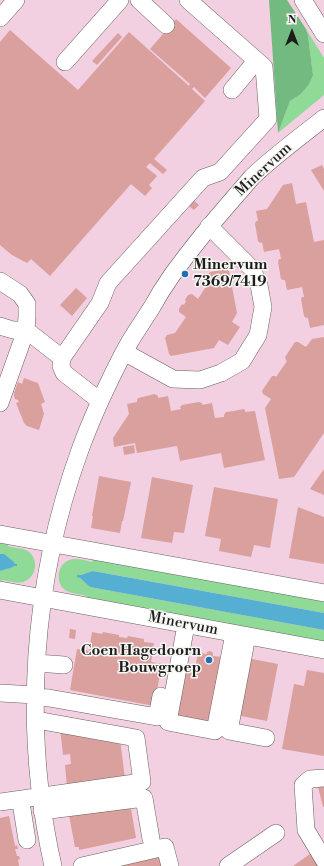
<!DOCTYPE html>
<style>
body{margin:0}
#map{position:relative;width:324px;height:866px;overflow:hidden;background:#f1e8d3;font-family:"Libre Bodoni",serif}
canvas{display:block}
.north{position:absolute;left:272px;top:12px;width:40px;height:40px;-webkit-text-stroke:3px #f6f6f2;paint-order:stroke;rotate:0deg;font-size:11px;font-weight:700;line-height:16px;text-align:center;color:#1c1c1c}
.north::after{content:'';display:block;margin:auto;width:14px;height:18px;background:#1c1c1c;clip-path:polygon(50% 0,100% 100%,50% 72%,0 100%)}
</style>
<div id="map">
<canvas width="324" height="866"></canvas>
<div class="north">N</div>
</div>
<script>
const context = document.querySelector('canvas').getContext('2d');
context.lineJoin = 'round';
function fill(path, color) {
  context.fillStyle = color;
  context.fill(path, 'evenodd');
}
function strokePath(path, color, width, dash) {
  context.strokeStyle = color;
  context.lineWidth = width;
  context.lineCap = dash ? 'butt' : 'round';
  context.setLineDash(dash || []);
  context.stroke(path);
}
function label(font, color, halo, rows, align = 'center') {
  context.font = font + ' "Libre Bodoni",serif';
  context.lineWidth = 3;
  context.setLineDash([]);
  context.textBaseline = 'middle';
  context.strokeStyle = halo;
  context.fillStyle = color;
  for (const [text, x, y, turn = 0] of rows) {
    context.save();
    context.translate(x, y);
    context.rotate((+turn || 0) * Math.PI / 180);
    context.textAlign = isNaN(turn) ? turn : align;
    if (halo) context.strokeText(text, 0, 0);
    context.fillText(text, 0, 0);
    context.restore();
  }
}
fill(new Path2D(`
 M0 0H324V866H0Z`), '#f2cfe1');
fill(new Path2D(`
 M306 29 324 58V95L278 133 290 101 301 94 313 75 308 36Z
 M0 540 8 542V546C14 548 21 548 26 550 40 557 37 578 23 582 16 584 8 581 2 580L0 584V571L14 566 17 564C10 562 7 555 0 554Z
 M93 557 324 600V613L94 571 81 575 80 578 90 587 324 630V644L85 600 86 596C80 594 73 594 67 591 56 586 56 567 67 561 75 557 84 560 92 562Z`), '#8fda97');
fill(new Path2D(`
 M269 0H287L306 29 308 36 313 75 309 84 301 94 290 101 278 133Z`), '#73ba80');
fill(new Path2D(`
 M0 554H4L14 562V563L17 564V566H14L13 567 0 571Z
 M93 571 324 613V630L90 587 80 578 77 577V575H81Z`), '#55afd3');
fill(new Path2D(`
 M176 19 231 68 205 98 194 87 192 89 205 101 154 159 167 170 163 174 150 163 146 167 157 176 149 185 152 188 145 196 131 184 50 276 31 259 27 263 12 255 0 245V42L10 30 78 90 129 32 189 86 190 84 150 49Z
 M118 33 122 37 97 65 92 61Z
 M322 165 324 169V191L311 170Z
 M292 183 296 204 306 202 314 242 324 240V325L310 328 308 318H306L304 316 301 299 302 297H304L302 287 287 290 285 280H283L281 279 278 262 279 259H281L279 249 264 252 262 242 260 243 258 241 255 224 256 221H258L256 211 267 209 283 185Z
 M191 198 199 205 194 210 186 204Z
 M226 269 229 271 237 313 232 322 240 327 228 345 219 340 214 348 171 356 169 354 165 338 167 335 175 333 186 317 179 312V309L182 304 184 305 186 301 185 300 188 295 192 294 198 299 209 282 208 275 210 272Z
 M76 288 87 298 72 316 60 305Z
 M324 337V433L294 477 279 479 265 408 271 399 263 394 262 391 272 376H275L276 377 287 361 286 360 285 357 295 342H298L306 347 312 339Z
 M24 378 35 382 38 383 45 402 41 404 44 414 39 430 27 426 24 423 16 403 19 402 18 400 15 399 14 396V393L18 382 22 384Z
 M155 394 158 396V398L168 396 171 411 181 409 180 407 182 405 199 402 202 403V405L212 403 215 418 224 417V415L226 412 234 411 243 409 245 410V412L255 411 265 460 224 468 221 453 180 461 177 446 137 453 135 443 114 447 113 438 129 414 127 404 137 402V400L138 398Z
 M134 445 135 453 124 455 123 447Z
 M324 469V495L310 489Z
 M99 476 131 482 123 521H122L120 533 91 528 93 516H92Z
 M152 477 193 485 184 533 174 532 172 543 141 538Z
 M214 487 278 499 270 548 254 545 251 557 219 551 221 539 205 536Z
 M298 507 324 517V564L289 558Z
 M70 629 76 630 75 639 69 638Z
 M92 632 102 634 103 632 119 635V637L127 638 128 636 144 639V642L154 643 151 662 162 664 154 706 70 690 77 649 89 651Z
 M210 651 213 653V656L222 657 214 724 173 717 182 671 194 673 198 653 207 654V652Z
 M247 658 278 664 267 721 236 715Z
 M307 670 324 673V756L282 749 294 684 304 686Z
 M60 728 120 739 125 779 67 786 65 765 71 764 70 754 63 755Z
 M324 786V807H323L318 787Z
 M130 803 136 838 79 850V847H75L69 815Z
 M9 816 15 846 17 845 18 849H15L17 856H19L20 859 18 860 19 866H0V818Z
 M160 854 164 866H115Z
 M310 854 318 866H293Z`), '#d9a09e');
const minor = new Path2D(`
 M139 0 166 25
 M303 0 324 34
 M0 18 16 0
 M65 62 120 0
 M232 90 256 61
 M0 281 20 294 27 304V316L26 330 0 403
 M0 326 13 330H26L62 358
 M124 352 173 379 200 380 221 373 242 361 258 335 263 307 259 285 252 269 209 226
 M100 401 64 373 61 366 62 358 100 303 108 283 203 178 220 172 268 119 264 67 188 0
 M0 534 324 593
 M0 590 324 650
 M186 625 168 722 215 731 234 634
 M247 636 229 731 266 738
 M37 663 64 665
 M0 693 35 695
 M35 697 49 698 157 717 161 696
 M324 778 310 779 303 785 306 830 324 860
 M0 802 142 782 136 738 42 721H35
 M22 809 27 840
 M42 811 144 798 151 839
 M53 866C22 729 32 582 80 450 92 417 107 385 123 354 131 338 142 323 152 307 158 296 165 285 172 275 191 249 211 224 233 199 239 192 246 184 252 177 274 156 300 137 324 118
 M82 866 165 847 170 866
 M228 866 276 833`);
strokePath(minor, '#67635c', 18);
strokePath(minor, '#fff', 17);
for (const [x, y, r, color] of [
 [185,274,4,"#1f6fb2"],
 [209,660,4,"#1f6fb2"]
]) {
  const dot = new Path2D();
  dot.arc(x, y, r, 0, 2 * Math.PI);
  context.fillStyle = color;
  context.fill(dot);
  strokePath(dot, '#f6f6f2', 1.5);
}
label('15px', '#1c1c1c', '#f6f6f2', [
 ["Minervum",264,170,-43],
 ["Minervum",183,624,11]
]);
label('bold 15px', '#1c1c1c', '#f6f6f2', [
 ["Minervum",193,265],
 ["7369/7419",193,282],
 ["Coen Hagedoorn",201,651,"right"],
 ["Bouwgroep",201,668,"right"]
], 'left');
</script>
